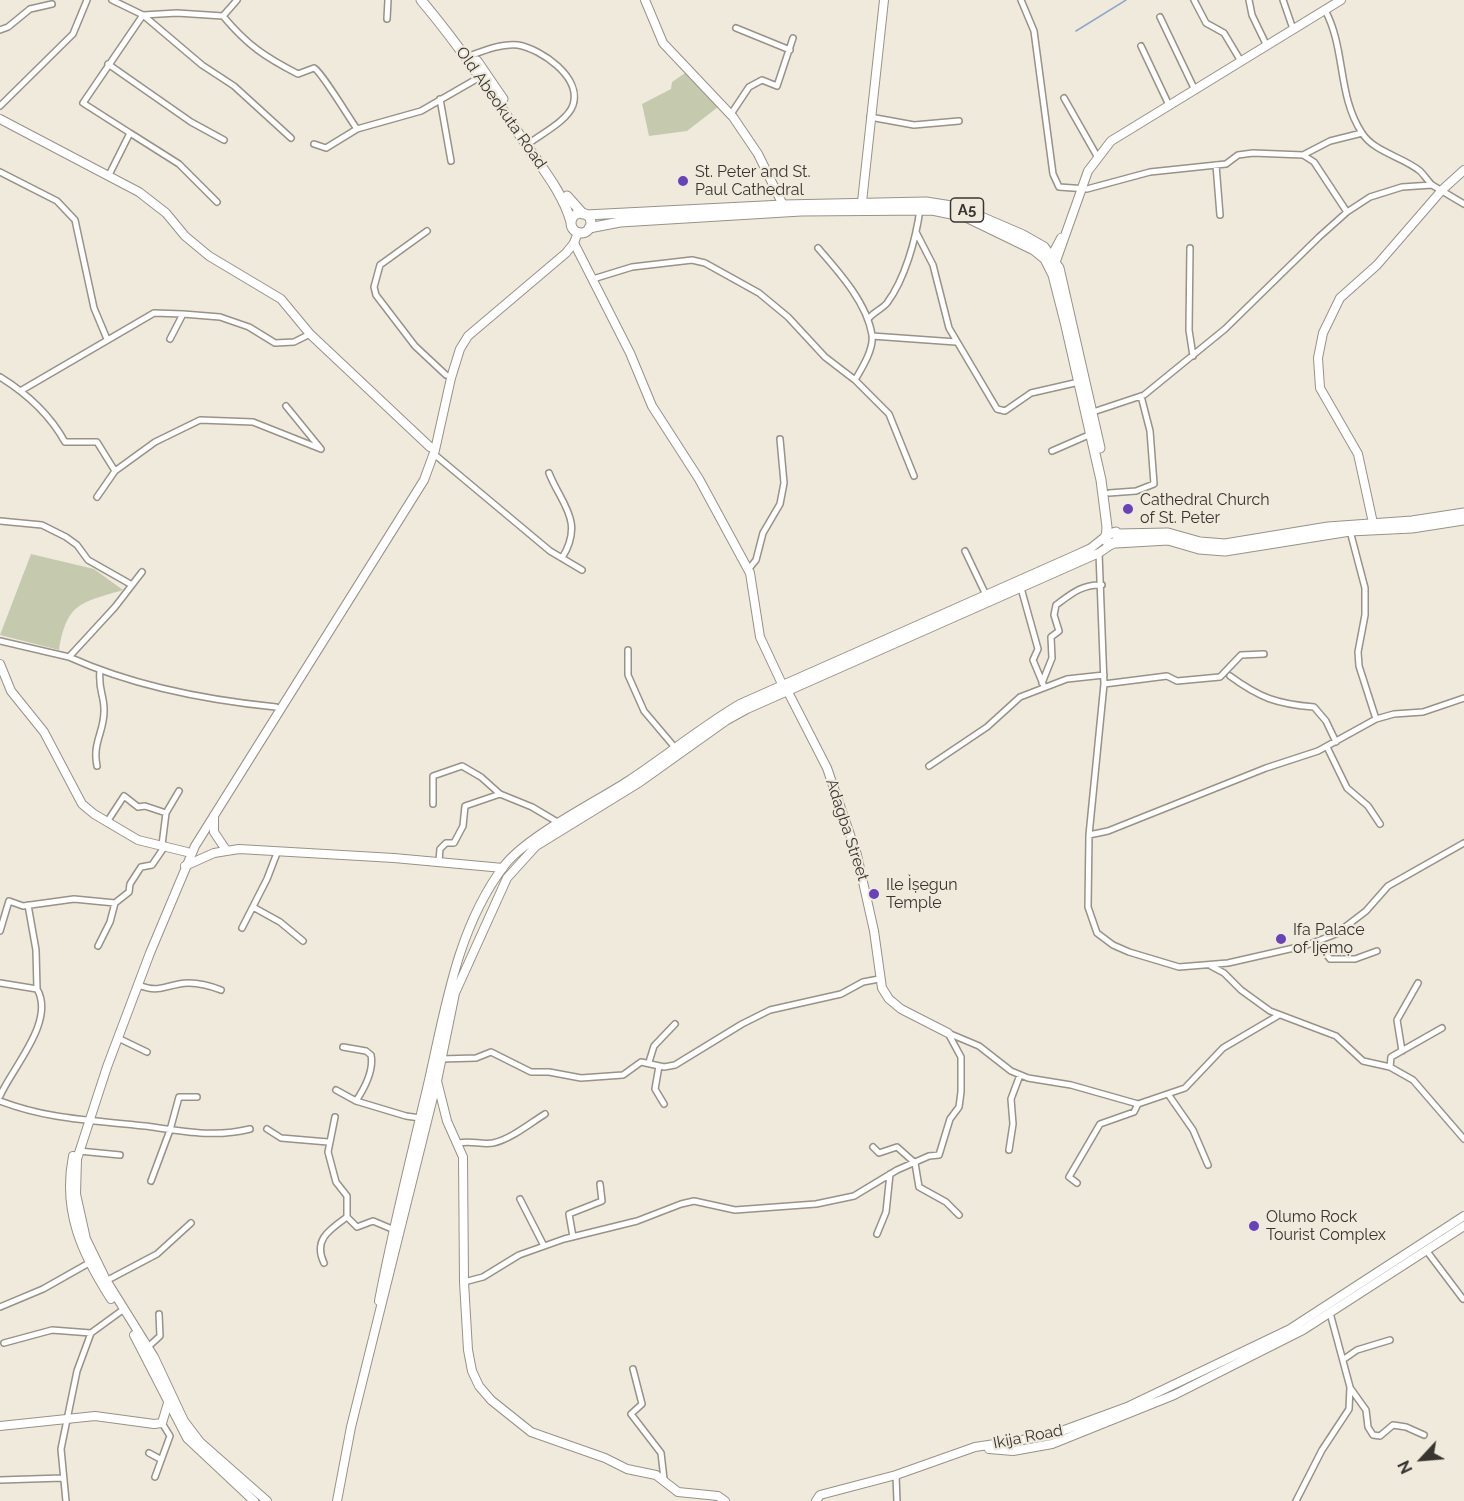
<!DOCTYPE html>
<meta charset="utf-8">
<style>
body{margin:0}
#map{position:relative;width:1464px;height:1501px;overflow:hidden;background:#f0eadd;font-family:Raleway,sans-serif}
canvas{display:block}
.north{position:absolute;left:1392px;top:1429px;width:60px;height:60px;-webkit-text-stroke:4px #f0eadd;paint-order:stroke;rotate:244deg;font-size:16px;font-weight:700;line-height:24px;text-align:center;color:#383531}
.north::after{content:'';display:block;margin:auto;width:21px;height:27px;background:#383531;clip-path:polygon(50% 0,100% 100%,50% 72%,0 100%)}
</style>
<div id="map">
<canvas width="1464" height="1501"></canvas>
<div class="north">N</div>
</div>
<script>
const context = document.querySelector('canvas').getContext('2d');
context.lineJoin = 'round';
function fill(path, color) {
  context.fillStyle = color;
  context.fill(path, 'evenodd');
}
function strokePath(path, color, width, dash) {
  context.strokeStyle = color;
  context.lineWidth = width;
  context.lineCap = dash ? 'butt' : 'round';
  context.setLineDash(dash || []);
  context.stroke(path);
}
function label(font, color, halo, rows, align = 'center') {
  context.font = font + ' Raleway,sans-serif';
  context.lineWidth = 4.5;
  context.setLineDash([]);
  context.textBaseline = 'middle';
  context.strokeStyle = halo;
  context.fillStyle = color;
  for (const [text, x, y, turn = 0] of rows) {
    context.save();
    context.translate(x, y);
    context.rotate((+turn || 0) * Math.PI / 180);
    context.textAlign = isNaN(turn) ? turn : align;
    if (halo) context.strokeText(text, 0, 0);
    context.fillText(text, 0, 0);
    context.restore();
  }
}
fill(new Path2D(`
 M685 73 718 107 687 131 649 136 642 104 671 89 672 82Z
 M31 554 94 569 123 590C81 603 67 602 59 650L0 635Z`), '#c5caaf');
strokePath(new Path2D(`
 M1076 31 1126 0`), '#90a7c9', 1.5);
const street = new Path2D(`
 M112 0 143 15 202 65 234 86 291 138
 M1021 0 1034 31 1053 174 1059 187 1087 189 1150 172 1226 164 1238 155 1253 153 1303 155 1314 162 1347 212
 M1194 0 1206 23 1224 33 1239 58
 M1249 0 1252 15 1265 42
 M1283 0 1292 26
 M1325 10C1346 49 1337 95 1362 133 1374 152 1403 157 1420 171 1424 175 1428 181 1432 185
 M223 16C247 45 265 57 298 74L314 68C321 71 349 118 357 129
 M1160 17 1193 86
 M387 19 388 0
 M736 28 790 50
 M0 30 8 27 30 9 52 4
 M1141 46 1167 101
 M472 55C485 50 503 43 518 45 541 49 582 77 573 105 568 120 543 133 531 142
 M108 64 191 122 224 140
 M1064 98 1097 156
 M440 99 451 161
 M0 106 73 34 87 0
 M731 114 749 87 762 80 777 86 793 38
 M870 117 914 125 959 121
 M130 133 179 164 217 202
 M314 144 326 148 357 129 421 111 480 77
 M1303 155 1330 141 1362 133
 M1216 165 1220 215
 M0 172 57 201 75 220 94 308 107 339
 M109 175 130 133 83 103 143 15 177 13 223 16 237 0
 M427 231 380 265 374 287 376 295 415 346 446 375
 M916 232 933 265 949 328 997 409 1005 411 1031 393 1079 382
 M818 248C839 272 867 303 872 335 874 349 862 368 855 380
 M1190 248 1189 330 1193 356
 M593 279 632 267 692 260 705 263 759 293 788 317 825 357 855 380 889 414 914 476
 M183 314 220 317 249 327 275 343 294 342 310 334
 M869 318C874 312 882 309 887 303 905 279 916 239 920 209
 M872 336 956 342
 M0 377C26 393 50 415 65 442H97L115 471
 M22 390 154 313 183 314 170 339
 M1093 412 1144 395 1225 329 1319 237 1347 212 1370 197 1402 187 1432 185 1464 204
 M1052 451 1091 434
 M434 454 550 551 582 570
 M549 473C561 504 585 521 562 558
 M1109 493 1136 491 1154 484 1150 431 1141 396
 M97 497 115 471 155 442 200 420 253 422 321 449 286 406
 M0 521 42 525 66 537 77 545 88 560 132 585
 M1350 531 1365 588V615L1358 652 1359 666 1376 719
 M965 551 986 595
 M1099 553 1104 684 1089 835 1088 907 1097 933 1113 945 1129 952 1179 967 1228 963 1307 945 1336 934 1366 911 1388 886 1464 843
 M748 570 756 560 763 533 780 504 784 483 780 439
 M1021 588 1038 649 1033 660 1043 684
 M0 641 69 657 115 607 142 572
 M628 650V675L644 711 677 750
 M69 657C133 686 206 700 276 707
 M1230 676C1260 698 1277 704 1314 707L1326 721 1336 742
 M1042 683 1052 658 1051 637 1059 631 1054 615 1056 605C1071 594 1082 584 1102 585
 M1104 684 1167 676 1177 681 1220 677 1241 655 1264 654
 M1327 747 1347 788 1368 806 1380 824
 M97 766C92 742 105 731 104 709 104 695 98 689 100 671
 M929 766 987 727 1020 697 1067 679 1104 675
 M433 804V776L462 766 481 777 500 794 532 807 559 823
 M107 822 124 796 138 807 145 806 166 813
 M1089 835 1108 831 1266 768 1318 751 1376 719 1394 714 1423 712 1464 698
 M162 845 166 813 179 791
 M439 861 440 849 446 843H454L463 826 465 806 500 794
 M28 905 36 950 37 989
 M253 907 280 922 303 941
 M242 928 267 879 277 853
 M0 931 9 901 23 906 74 899 115 903 129 892 130 884 141 867 152 865 165 846
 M1317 942 1330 959H1355L1377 951
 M98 946 110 922 115 903
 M1211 966 1224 973 1241 990 1270 1011 1336 1036 1363 1061 1390 1067 1413 1080 1464 1139
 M0 983 37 989C56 1021 12 1068 0 1096
 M138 985C158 992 159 988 179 984 193 981 208 985 221 990
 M948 1033 979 1046 1011 1071 1028 1078 1071 1085 1138 1104 1185 1088 1223 1048 1279 1015
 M118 1038 147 1052
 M1402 1051 1397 1020 1418 983
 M441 1059 476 1058 491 1052 531 1072H549L581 1078 623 1075 641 1062 664 1067 675 1065 742 1024 770 1010 841 994 863 982 879 979
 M649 1062 654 1046 675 1024
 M659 1066 655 1089 664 1104
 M1390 1067 1391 1057 1442 1028
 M336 1090 356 1101C364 1089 374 1070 371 1055L366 1051 343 1047
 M1168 1094 1193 1130 1208 1165
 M0 1101C50 1120 93 1120 145 1126 181 1131 214 1138 250 1129
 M356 1101 406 1116 420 1118
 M335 1117 328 1152 336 1182 347 1196V1217L357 1227 373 1221 392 1229
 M267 1129 281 1138 328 1142
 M459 1143C471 1140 481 1145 493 1143 511 1139 529 1124 545 1114
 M873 1147 879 1153 897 1147 915 1163 919 1187 946 1202 959 1215
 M1009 1150 1013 1124 1011 1099 1020 1075
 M79 1151 120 1155
 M151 1181 170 1130 179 1097H197
 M1077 1183 1069 1177 1100 1124 1134 1112 1138 1104
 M520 1199 544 1246
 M877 1234 886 1212 890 1174
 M573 1237 569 1214 602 1201 600 1184
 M1426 1250 1463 1299
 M324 1263C313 1240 329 1230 347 1217
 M104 1282 157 1254 191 1223
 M464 1282 483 1277 519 1255 564 1239 637 1221 681 1204 694 1201 735 1210 816 1204 854 1196 897 1170 929 1156 939 1155 950 1119 959 1107 961 1092V1057L948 1033
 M0 1307 43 1289 89 1263
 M4 1343 52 1330 91 1333
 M148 1347 160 1336 159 1314
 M1344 1359 1357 1350 1390 1340
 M633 1369 642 1404 631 1414 661 1453 664 1479
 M1351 1389 1366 1410 1368 1427 1373 1435 1380 1436 1393 1425 1406 1427 1424 1435
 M149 1453 160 1459
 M896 1475 897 1501
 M155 1477 170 1436 162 1423
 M0 1480 62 1478
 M66 1501 61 1449 77 1371 91 1333 124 1309
 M1296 1501 1322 1450 1349 1409 1350 1387 1330 1313`);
const secondary = new Path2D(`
 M645 0 663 43 733 117 758 154 783 205
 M0 119 139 192 166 213 185 236 209 256 281 299 310 334 430 447
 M862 202 884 0
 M574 243 630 353 652 406 699 479 750 573 760 637 782 684
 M1052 255 1061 238
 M1056 261 1088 171 1111 141 1341 0
 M1373 523 1358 454 1320 388 1318 358 1323 333 1340 298 1377 265 1442 190 1464 170
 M0 664 11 691 44 732 82 804 94 814 138 840 187 852
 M787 690 827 768 857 855 874 931 882 988 889 999 901 1009 948 1033
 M214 816V832L226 850
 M185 866 214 853 239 849 394 858 503 868
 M437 1081 447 1121 463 1157 464 1282 468 1350 472 1371 479 1386 491 1400 531 1432 605 1458 627 1469 656 1475 678 1492 718 1496 725 1501
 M379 1301C392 1232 409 1165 425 1097 444 1019 454 932 504 866 527 836 594 803 628 781 666 756 701 727 740 704L1076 555 1091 548 1106 536
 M0 1426 95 1416 154 1424 162 1423 168 1403H172
 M989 1449 1013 1451 1052 1444 1174 1395 1303 1330 1464 1226
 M337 1501 351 1427 437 1081 455 993 507 878 536 846 640 782 727 720 747 709 1099 553 1112 544
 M816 1501 820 1495 896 1475 975 1447 1048 1436 1127 1407 1290 1329 1464 1216`);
const primary = new Path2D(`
 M73 1156C62 1211 82 1254 111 1299
 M134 1335 187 1438 254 1501
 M267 1501 200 1442 184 1421 154 1357 106 1280 86 1239 76 1194 77 1159 107 1067 150 953 195 846 424 480 435 450 451 378 460 349 468 336 566 253 574 243 578 232`);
const highway = new Path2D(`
 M421 0C459 45 492 94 525 143 542 168 563 193 571 222
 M477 61 503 99
 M567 196 583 214
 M571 223a10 10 0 1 1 20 0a10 10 0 1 1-20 0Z
 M586 215 783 205 926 202 958 207 1023 235 1044 247 1059 268 1100 448
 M589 228 620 222 801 211 932 210 966 217 1034 250 1045 259 1053 275 1066 326 1101 480 1107 527 1106 541 1112 544 1119 540 1116 532 1106 535
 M1118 534 1168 533 1200 542 1225 544 1328 527 1412 521 1464 513
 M1116 543 1168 540 1199 549 1225 551 1350 531 1412 528 1464 520`);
strokePath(street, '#989287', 8);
strokePath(secondary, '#989287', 10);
strokePath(primary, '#989287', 10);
strokePath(highway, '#989287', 11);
strokePath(street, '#fff', 5);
strokePath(secondary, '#fff', 8);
strokePath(primary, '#fff', 8);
strokePath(highway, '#fff', 9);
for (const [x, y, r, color] of [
 [683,181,6,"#6742ba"],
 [1128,509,6,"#6742ba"],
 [874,894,6,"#6742ba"],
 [1281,939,6,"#6742ba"],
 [1254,1226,6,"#6742ba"]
]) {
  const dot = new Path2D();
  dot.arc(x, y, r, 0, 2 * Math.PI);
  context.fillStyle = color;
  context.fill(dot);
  strokePath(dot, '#f0eadd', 2);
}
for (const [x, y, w] of [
 [967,210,33]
]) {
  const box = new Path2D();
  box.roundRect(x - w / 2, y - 12, w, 24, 4.5);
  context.fillStyle = '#f0eadd';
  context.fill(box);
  strokePath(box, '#383531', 1.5);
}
label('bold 15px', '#383531', null, [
 ["A5",967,210]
]);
label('16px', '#383531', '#f0eadd', [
 ["Old Abeokuta Road",501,108,55],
 ["Adagba Street",847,830,72],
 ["Ikija Road",1028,1437,-11]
]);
label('16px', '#383531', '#f0eadd', [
 ["St. Peter and St.",695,172],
 ["Paul Cathedral",695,190],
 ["Cathedral Church",1140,500],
 ["of St. Peter",1140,518],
 ["Ile Ìṣegun",886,885],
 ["Temple",886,903],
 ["Ifa Palace",1293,930],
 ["of Ijẹmọ",1293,948],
 ["Olumo Rock",1266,1217],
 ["Tourist Complex",1266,1235]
], 'left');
</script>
